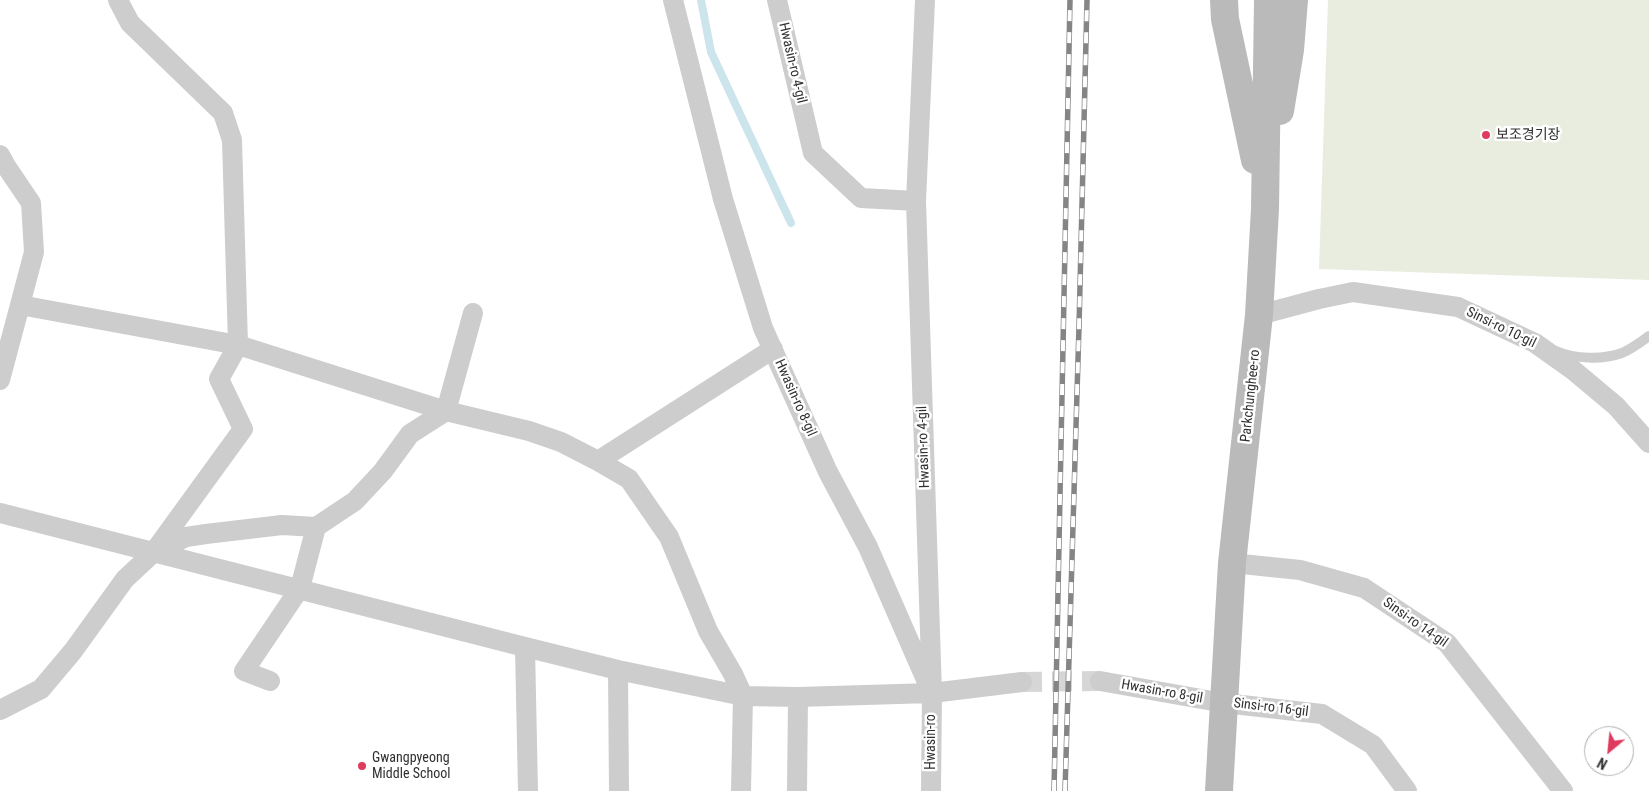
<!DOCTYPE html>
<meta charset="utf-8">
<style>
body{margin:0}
#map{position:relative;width:1649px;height:791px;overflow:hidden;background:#fff;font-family:"Roboto Condensed",sans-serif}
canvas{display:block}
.north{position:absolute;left:1584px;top:726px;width:50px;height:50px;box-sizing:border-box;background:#fff;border:1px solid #acacac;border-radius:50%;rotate:208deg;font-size:14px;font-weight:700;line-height:20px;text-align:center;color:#303030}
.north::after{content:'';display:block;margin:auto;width:18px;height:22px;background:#df3b5e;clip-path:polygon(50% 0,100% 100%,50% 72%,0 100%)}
</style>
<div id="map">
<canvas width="1649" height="791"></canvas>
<div class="north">N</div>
</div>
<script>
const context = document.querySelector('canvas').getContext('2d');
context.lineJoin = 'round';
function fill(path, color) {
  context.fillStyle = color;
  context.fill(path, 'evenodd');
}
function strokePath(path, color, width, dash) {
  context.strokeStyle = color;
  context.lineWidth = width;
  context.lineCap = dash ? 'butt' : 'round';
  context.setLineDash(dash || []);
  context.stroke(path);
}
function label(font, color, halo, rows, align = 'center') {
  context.font = font + ' "Roboto Condensed","Noto Sans KR",sans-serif';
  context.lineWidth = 5;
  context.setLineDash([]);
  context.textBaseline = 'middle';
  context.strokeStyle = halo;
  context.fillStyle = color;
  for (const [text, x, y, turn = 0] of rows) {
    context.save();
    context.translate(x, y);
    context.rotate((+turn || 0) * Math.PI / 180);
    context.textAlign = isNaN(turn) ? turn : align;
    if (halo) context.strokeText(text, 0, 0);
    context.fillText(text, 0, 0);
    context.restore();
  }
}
fill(new Path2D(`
 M1328 0H1649V280L1319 269Z`), '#e8eddf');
strokePath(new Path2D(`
 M701 0 711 52 791 223`), '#cce4eb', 8);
strokePath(new Path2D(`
 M1022 682 1100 681`), '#d6d6d6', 20, [20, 10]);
strokePath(new Path2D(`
 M1556 351C1575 359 1602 360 1622 353 1631 349 1641 342 1649 336`), '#cdcdcd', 10);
strokePath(new Path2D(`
 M673 0 723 199 763 328 828 472 868 547 927 682
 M777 0 813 153 861 198 916 201
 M925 0 916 201 932 693 931 791
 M0 155 6 166 31 203 34 252 20 305
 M473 313 446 411 529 431 561 442 598 461 629 479 669 537 708 631 733 674 743 696 741 791
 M1259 315 1319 299 1353 292 1458 307 1535 343 1573 370 1616 406 1649 443
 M0 380 20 305 238 345 446 411
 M598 461 773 349
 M0 513 525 647
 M155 552 186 537 206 534 282 525 316 527
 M1232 563 1300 570 1364 588 1447 643 1563 791
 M618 670 619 791
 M270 681 244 671 300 588 316 527 355 501 383 471 410 434 446 411
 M1100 681 1224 703 1322 714 1373 745 1407 791
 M0 710 41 689 73 651 125 579 153 553 243 429 219 379 238 345 232 140 223 113 130 23 118 0
 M528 791 525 647 618 670 743 696 798 697 932 693 1022 682
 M797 791 798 697`), '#cdcdcd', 20);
strokePath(new Path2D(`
 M1224 0 1225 19 1255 160
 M1280 111 1290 50 1294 0
 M1219 791 1232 563 1259 315 1265 209 1268 0`), '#bababa', 28);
const rail = new Path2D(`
 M1054 791 1070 0
 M1065 791 1079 327 1087 0`);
strokePath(rail, '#858585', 5.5);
strokePath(rail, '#fff', 4, [11]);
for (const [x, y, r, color] of [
 [1486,135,5,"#df3b5e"],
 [362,766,5,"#df3b5e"]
]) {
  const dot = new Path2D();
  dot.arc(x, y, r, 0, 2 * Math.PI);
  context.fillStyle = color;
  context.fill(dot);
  strokePath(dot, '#fff', 2);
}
label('14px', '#303030', '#fff', [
 ["Hwasin-ro 4-gil",792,63,77],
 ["Sinsi-ro 10-gil",1501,328,26],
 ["Parkchunghee-ro",1251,396,-84],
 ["Hwasin-ro 8-gil",795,398,66],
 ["Hwasin-ro 4-gil",924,447,-92],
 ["Sinsi-ro 14-gil",1415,623,35],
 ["Hwasin-ro 8-gil",1162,692,10],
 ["Sinsi-ro 16-gil",1271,708,7],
 ["Hwasin-ro",931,742,-90]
]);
label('14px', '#303030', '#fff', [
 ["보조경기장",1496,135],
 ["Gwangpyeong",372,758],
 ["Middle School",372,774]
], 'left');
</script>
